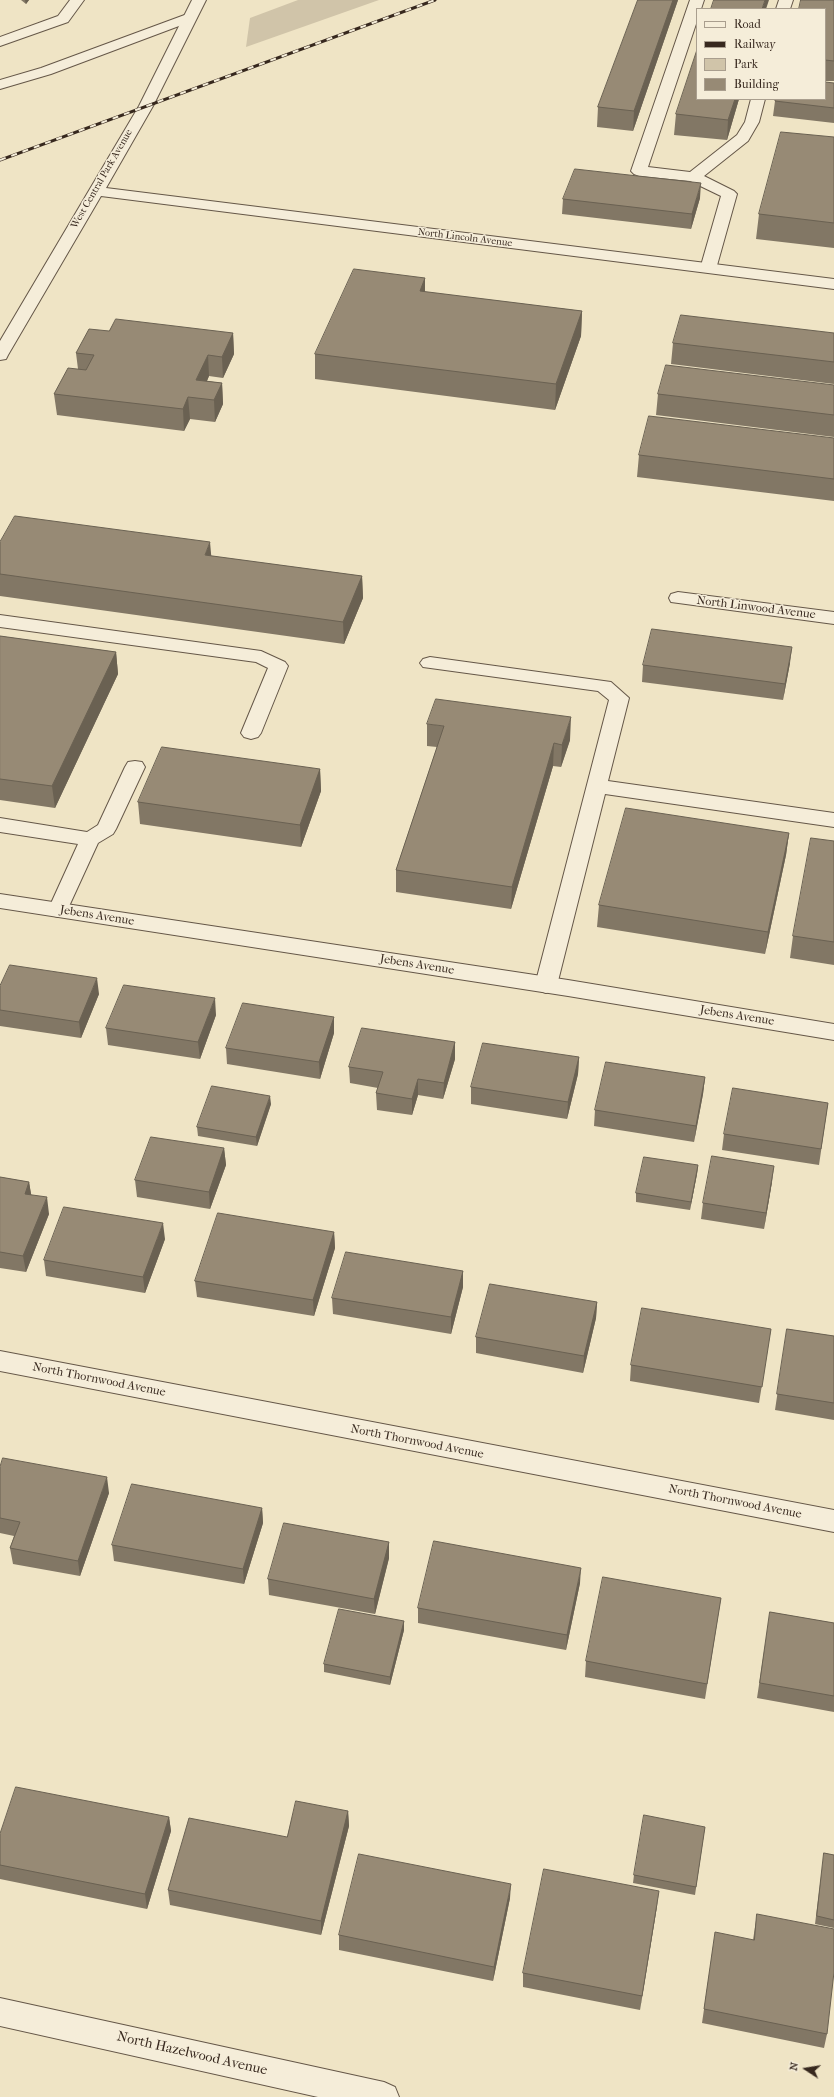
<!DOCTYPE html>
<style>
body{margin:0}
#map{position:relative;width:834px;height:2097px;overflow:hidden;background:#efe4c5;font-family:"IM FELL French Canon",serif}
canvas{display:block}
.legend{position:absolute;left:696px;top:8px;width:130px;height:92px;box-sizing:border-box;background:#f5edd9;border:1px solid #a99e8e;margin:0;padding:5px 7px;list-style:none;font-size:12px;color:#37281e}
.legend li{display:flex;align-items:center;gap:8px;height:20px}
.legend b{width:20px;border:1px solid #a99e8e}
.north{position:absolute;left:786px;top:2049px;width:40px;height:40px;-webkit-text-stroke:3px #f5edd9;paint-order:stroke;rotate:282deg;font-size:11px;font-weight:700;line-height:16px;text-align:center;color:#37281e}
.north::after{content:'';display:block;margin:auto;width:14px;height:18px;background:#37281e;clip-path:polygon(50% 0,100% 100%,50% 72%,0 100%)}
</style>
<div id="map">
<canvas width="834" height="2097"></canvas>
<ul class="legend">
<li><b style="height:5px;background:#f5edd9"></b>Road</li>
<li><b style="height:5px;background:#37281e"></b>Railway</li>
<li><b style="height:11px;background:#d0c4a9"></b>Park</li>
<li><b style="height:11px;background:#978a75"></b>Building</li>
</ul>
<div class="north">N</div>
</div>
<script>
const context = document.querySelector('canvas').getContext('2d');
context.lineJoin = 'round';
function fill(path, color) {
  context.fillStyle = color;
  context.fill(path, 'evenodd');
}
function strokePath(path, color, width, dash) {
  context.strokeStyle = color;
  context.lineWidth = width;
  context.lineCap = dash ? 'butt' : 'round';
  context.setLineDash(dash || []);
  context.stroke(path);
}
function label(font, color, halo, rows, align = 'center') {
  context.font = font + ' "IM FELL French Canon",serif';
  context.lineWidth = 3;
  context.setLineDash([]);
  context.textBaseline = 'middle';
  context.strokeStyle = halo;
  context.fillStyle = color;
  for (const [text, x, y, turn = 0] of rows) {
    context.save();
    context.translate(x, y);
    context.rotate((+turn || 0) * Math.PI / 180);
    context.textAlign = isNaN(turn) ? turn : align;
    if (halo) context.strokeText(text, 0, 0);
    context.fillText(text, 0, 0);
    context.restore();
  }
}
fill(new Path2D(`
 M298 0H379L246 47 250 18Z`), '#d0c4a9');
const service = new Path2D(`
 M70 0H84L68 22 0 46V37L58 16Z
 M690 0H704L701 9H697V21L648 167 690 172 737 135 745 122 751 99H765L759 122 748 141 704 176 734 191 737 194 716 269 714 272H702L700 269 721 196 690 181 639 176 634 174 631 171Z
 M779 0H793L790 9H776Z
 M190 13 195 14 197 17 195 20 51 74 0 89V80L41 68Z
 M0 615 261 651 285 662 288 666 261 733 258 737 251 739 244 737 241 733 268 668 256 662 0 627Z
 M430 657 611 682 629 698 608 781 834 813V827L605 794 557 985 554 990 546 993 538 990 535 985 609 700 598 691 423 667 420 663 423 659Z
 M135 761 142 762 145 767 116 829 113 834 98 843 65 915 58 917 51 915 48 910 78 844 0 832V818L87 832 98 825 125 767 128 762Z`);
const minor = new Path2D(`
 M678 592 834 612V624L671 602 669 598 671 594Z
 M0 894 568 980 834 1024V1040L568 996 0 908Z
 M0 1351 834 1510V1532L0 1371Z
 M0 1998 384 2082 395 2087 399 2097H318L0 2026Z`);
const tertiary = new Path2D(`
 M192 0H206L153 106 106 188 834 279V289L101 196 8 355 6 359 0 360V341L139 106Z`);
strokePath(service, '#655748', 2);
strokePath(minor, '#655748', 2);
strokePath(tertiary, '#655748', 2);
fill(service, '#f5edd9');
fill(minor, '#f5edd9');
fill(tertiary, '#f5edd9');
const rail = new Path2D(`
 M0 160 435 0`);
strokePath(rail, '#37281e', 3);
strokePath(rail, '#f5edd9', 2, [6]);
fill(new Path2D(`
 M21 0H29L26 4Z
 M638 0H678L633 131 597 127 598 107Z
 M834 0V81H825V9Z
 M834 83V123L773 116 775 101Z
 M739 99 727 140 674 135 676 114Z
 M834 137V248L756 239 759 214Z
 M700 198 691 229 562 214 563 199Z
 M425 278V292L582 311 581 336 555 410 315 379V354Z
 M109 331 233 333 234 354 223 378 209 376 207 381 222 383 223 404 215 422 190 419 184 431 57 415 54 394 78 369 76 353Z
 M834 333V384L671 364 673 343Z
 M834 385V437L656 415 658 394Z
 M834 438V501L637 477 639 455Z
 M0 542 211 556 362 576 363 598 344 644 0 596Z
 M0 636 116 652 118 674 55 808 0 800Z
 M790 663 783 700 642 682 643 665Z
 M427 724 570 740 561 767 553 766 511 909 396 892V870L437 747 427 746Z
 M320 769 321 791 301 847 140 824 138 802Z
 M789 833 786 855 765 954 597 927 599 905Z
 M834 841V965L790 958 793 936Z
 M0 986 99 994 81 1038 0 1026Z
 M216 1015 200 1059 108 1045 106 1028Z
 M334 1017V1033L320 1079 227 1064 226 1048Z
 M455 1042V1059L443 1099 418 1095 412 1115 377 1110 376 1093 378 1088 350 1083 349 1067Z
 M579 1057 578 1074 567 1119 471 1104V1087Z
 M705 1077 703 1094 694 1142 594 1126 595 1110Z
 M828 1103 819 1165 722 1150 724 1134Z
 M271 1104 257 1146 198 1136 197 1127Z
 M224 1148 226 1165 210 1209 137 1197 135 1180Z
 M698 1165 697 1174 690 1210 636 1202V1193Z
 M0 1177 29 1182 31 1195 49 1214 26 1272 0 1268Z
 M772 1182 764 1229 701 1219 703 1203Z
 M334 1232 335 1248 314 1316 197 1297 195 1281Z
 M165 1239 145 1293 46 1276 44 1260Z
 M463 1271V1287L451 1334 333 1314 332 1298Z
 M597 1302 596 1318 583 1373 476 1353V1337Z
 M771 1329 759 1403 630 1381 631 1365Z
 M787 1329 834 1336V1420L775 1410Z
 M0 1467 109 1493 80 1576 13 1564 10 1548 14 1536 0 1533Z
 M262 1508 263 1523 244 1584 114 1561 112 1545Z
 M389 1542V1558L375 1614 269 1595 268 1579Z
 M580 1583 566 1650 418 1623V1608Z
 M721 1598 705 1699 585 1677 586 1661Z
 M770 1612 834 1623V1712L757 1698Z
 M404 1621V1630L390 1685 324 1672V1664Z
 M348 1811 349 1826 321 1935 170 1905 168 1890 287 1837Z
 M169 1817 171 1831 147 1909 0 1879V1834Z
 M705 1827 695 1895 633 1883 634 1875Z
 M824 1853 834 1855V1928L815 1924 823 1861Z
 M510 1898 493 1981 339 1950V1935Z
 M657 1906 640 2010 523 1987V1973Z
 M757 1914 827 2034 824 2048 702 2023 713 1947 753 1940Z`), '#827765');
fill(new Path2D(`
 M25 0H29L26 4Z
 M673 0H678L633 131 634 111Z
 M765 0H769L766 9H762Z
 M735 99H739L727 140 728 120Z
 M701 183 700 198 691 229 692 214Z
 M425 278V302L420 291Z
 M582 311 581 336 555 410 556 384Z
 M233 333 234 354 223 378 222 357Z
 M208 355 209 376 199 399 196 380Z
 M222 383 223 404 215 422 214 400Z
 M188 397 190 419 184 431 183 409Z
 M210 542 212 564 205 555Z
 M362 576 363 598 344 644 343 622Z
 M792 647 790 663 783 700 785 684Z
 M116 652 118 674 55 808 52 786Z
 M571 717 570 740 561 767 562 745Z
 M554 743 553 766 511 909 512 887Z
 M320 769 321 791 301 847 300 825Z
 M789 833 786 855 765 954 768 932Z
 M97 978 99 994 81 1038 79 1022Z
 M215 998 216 1015 200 1059 198 1042Z
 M334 1017V1033L320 1079 319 1062Z
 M455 1042V1059L443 1099 444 1083Z
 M579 1057 578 1074 567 1119 568 1102Z
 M705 1077 703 1094 694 1142 696 1126Z
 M418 1079V1095L412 1115V1099Z
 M270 1096 271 1104 257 1146 256 1137Z
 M224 1148 226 1165 210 1209 209 1192Z
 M698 1165 697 1174 690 1210 691 1202Z
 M774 1166 772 1182 764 1229 766 1213Z
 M29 1182 32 1199 25 1194Z
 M47 1197 49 1214 26 1272 23 1256Z
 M163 1223 165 1239 145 1293 143 1277Z
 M334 1232 335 1248 314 1316 313 1300Z
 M463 1271V1287L451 1334V1317Z
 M597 1302 596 1318 583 1373 584 1356Z
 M107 1477 109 1493 80 1576 78 1561Z
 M262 1508 263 1523 244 1584 243 1569Z
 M389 1542V1558L375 1614 374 1599Z
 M581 1568 580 1583 566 1650 567 1635Z
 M404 1621V1630L390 1685V1677Z
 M348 1811 349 1826 321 1935V1921Z
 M169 1817 171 1831 147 1909 145 1894Z
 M511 1884 510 1898 493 1981 494 1967Z
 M659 1891 657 1906 640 2010 642 1996Z`), '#6a6152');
const building = new Path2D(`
 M638 0H673L634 111 598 107Z
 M714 0H765L762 9H711Z
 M801 0H834V61L825 60V9H799Z
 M697 50V99H735L728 120 676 114Z
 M825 82 834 83V108L775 101V99H825Z
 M781 132 834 137V223L759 214Z
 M575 169 701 183 692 214 563 199Z
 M354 269 425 278 420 291 582 311 556 384 315 354Z
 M681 315 834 333V362L673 343Z
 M116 319 233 333 222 357 208 355 196 380 222 383 214 400 188 397 183 409 54 394 68 368 86 370 94 355 76 353 89 329 109 331Z
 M666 365 834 385V415L658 394Z
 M649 416 834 438V479L639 455Z
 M15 516 210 542 205 555 362 576 343 622 0 574V542Z
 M652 629 792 647 785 684 643 665Z
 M0 636 116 652 52 786 0 779Z
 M436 699 571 717 562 745 554 743 512 887 396 870 444 726 427 724Z
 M162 747 320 769 300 825 138 802Z
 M626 808 789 833 768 932 599 905Z
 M811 838 834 841V942L793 936Z
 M10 965 97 978 79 1022 0 1010V986Z
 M124 985 215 998 198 1042 106 1028Z
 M243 1003 334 1017 319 1062 226 1048Z
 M362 1028 455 1042 444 1083 418 1079 412 1099 376 1093 383 1072 349 1067Z
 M483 1043 579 1057 568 1102 471 1087Z
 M606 1062 705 1077 696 1126 595 1110Z
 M212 1086 270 1096 256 1137 197 1127Z
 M733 1088 828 1103 821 1149 724 1134Z
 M151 1137 224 1148 209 1192 135 1180Z
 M712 1156 774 1166 766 1213 703 1203Z
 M644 1157 698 1165 691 1202 636 1193Z
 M0 1177 29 1182 25 1194 47 1197 23 1256 0 1252Z
 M64 1207 163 1223 143 1277 44 1260Z
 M218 1213 334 1232 313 1300 195 1281Z
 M346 1252 463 1271 451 1317 332 1298Z
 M490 1284 597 1302 584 1356 476 1337Z
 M642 1308 771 1329 762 1387 631 1365Z
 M787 1329 834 1336V1403L777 1394Z
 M3 1458 107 1477 78 1561 10 1548 20 1522 0 1518V1467Z
 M132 1484 262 1508 243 1569 112 1545Z
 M284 1523 389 1542 374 1599 268 1579Z
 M434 1541 581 1568 567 1635 418 1608Z
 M603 1577 721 1598 707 1684 586 1661Z
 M339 1609 404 1621 390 1677 324 1664Z
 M770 1612 834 1623V1696L760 1683Z
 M16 1787 169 1817 145 1894 0 1865V1834Z
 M296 1801 348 1811 321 1921 168 1890 189 1818 287 1837Z
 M644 1815 705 1827 696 1887 634 1875Z
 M824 1853 834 1855V1920L817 1916Z
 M359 1854 511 1884 494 1967 339 1935Z
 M544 1869 659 1891 642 1996 523 1973Z
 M757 1914 834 1929V1972L827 2034 704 2009 715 1932 754 1940Z`);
fill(building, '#978a75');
strokePath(building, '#6a6152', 1);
label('10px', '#37281e', '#f5edd9', [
 ["West Central Park Avenue",102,179,-60],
 ["North Lincoln Avenue",465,238,7]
]);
label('12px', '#37281e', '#f5edd9', [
 ["North Linwood Avenue",756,608,7],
 ["Jebens Avenue",97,916,9],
 ["Jebens Avenue",417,965,9],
 ["Jebens Avenue",737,1016,9],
 ["North Thornwood Avenue",99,1380,11],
 ["North Thornwood Avenue",417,1442,11],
 ["North Thornwood Avenue",735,1502,11]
]);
label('14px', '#37281e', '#f5edd9', [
 ["North Hazelwood Avenue",192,2054,13]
]);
</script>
